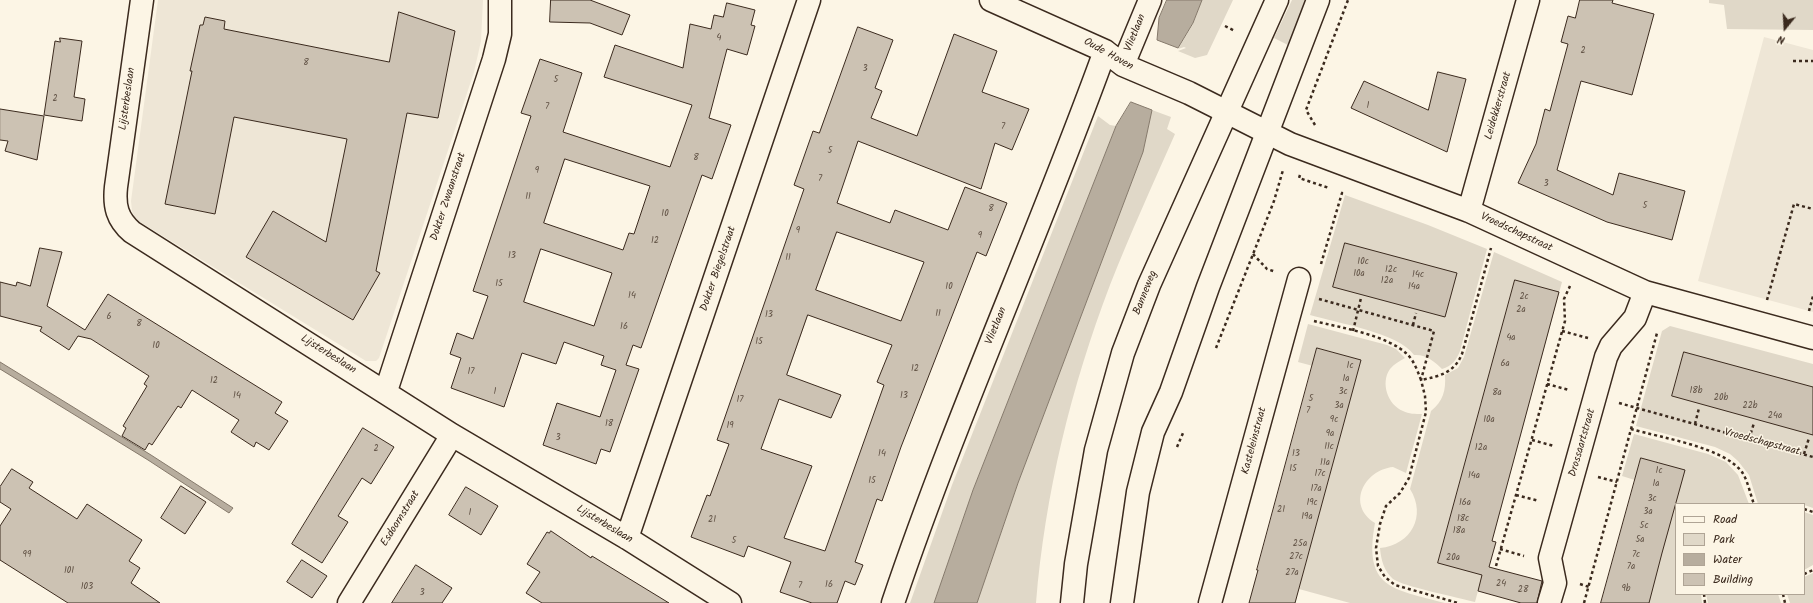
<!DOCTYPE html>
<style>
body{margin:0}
#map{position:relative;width:1813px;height:603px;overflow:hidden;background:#fcf5e5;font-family:Kalam,sans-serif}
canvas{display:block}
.legend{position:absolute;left:1675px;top:503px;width:130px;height:92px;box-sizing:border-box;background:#fcf5e5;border:1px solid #afa495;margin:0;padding:5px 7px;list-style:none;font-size:12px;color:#3b2a1e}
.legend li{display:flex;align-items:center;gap:8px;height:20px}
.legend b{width:20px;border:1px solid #afa495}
.north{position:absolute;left:1765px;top:8px;width:40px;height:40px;-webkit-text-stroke:3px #fcf5e5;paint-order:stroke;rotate:198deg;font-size:11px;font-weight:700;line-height:16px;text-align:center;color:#3b2a1e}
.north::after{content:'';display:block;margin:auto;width:14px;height:18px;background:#3b2a1e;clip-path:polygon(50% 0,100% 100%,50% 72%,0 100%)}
</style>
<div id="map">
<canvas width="1813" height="603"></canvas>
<ul class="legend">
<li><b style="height:5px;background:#fcf5e5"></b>Road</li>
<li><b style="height:11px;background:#e0d8c8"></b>Park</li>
<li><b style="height:11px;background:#b7ad9e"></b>Water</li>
<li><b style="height:11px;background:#ccc2b3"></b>Building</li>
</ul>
<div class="north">N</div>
</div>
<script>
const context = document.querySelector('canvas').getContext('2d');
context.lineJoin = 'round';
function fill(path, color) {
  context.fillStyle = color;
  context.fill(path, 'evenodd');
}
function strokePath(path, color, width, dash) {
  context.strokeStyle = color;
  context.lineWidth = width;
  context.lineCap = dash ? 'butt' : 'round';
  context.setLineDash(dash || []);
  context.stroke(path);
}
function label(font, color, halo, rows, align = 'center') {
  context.font = font + ' Kalam,sans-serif';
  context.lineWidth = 3;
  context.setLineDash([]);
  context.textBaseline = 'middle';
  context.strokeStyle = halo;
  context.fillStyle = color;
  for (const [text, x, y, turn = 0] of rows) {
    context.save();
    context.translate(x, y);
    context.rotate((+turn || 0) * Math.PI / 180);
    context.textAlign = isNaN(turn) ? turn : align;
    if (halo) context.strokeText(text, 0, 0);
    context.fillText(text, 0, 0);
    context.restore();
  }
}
fill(new Path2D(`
 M158 0H483L481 41 474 72 379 358 376 361H366L140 222 134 216 132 211 131 201Z
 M1764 37 1813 50V312L1698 281Z`), '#eee6d6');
fill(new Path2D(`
 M1202 0H1233L1207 55 1195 58 1178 51 1186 48 1184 47 1178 49 1193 24Z
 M1292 0H1310L1292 47 1274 38Z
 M1709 0H1813V30L1727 29 1724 5 1709 3Z
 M1152 110 1171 117 1167 129 1175 134C1153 184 1130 234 1110 285 1071 387 1045 494 1036 603H977L1018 483 1143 152Z
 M1098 116 1110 125 1116 126 973 490 934 603H910L952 485Z
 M1345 195 1428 225 1487 249 1460 351C1456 361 1452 366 1442 369 1435 362 1426 354 1414 355 1399 333 1337 323 1310 315Z
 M1494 252 1562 282 1475 602C1460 598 1402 586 1393 579 1384 571 1381 560 1380 548 1411 545 1427 516 1410 489L1431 411C1443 401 1446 391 1445 375L1458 368 1464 357Z
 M1308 324 1387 345 1396 349 1405 358C1400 361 1394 364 1390 369 1380 383 1388 405 1403 411 1409 414 1415 414 1422 414L1406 473 1393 467C1364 470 1346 505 1375 523 1363 588 1392 589 1445 603H1350L1299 589 1361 360 1318 348 1313 366 1298 362Z
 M1670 326 1813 364V508C1795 501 1778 504 1758 504L1749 475 1738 461 1730 454 1715 447 1636 426 1662 331Z
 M1634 434 1708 454 1726 462 1738 475 1749 504H1676V594H1701L1702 603H1646L1676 493 1622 476Z
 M1804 512 1813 515V565L1804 570Z
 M1813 573V603H1790L1787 594H1804V577Z
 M1706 594H1778L1781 603H1708Z`), '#e0d8c8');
const water = new Path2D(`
 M1167 0H1202L1193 23 1178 48 1157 40 1159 18Z
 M1131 102 1152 110 1143 152 1018 483 977 603H934L973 490 1116 126Z
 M0 362 151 455 233 508 229 513 148 460 0 369Z`);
fill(water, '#b7ad9e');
strokePath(water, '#85796b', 1);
const building = new Path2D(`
 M551 0H590L630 15 622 35 590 23 550 22Z
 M1580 0H1613L1612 3 1654 14 1632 95 1581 81 1557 170 1613 195 1619 173 1685 191 1672 240 1607 222 1518 183 1536 144 1545 109 1550 111 1568 44 1561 42 1568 16 1575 18Z
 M727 3 755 10 751 25 755 26 747 55 727 49 709 118 731 125 712 179 702 175 641 348 633 345 626 365 639 369 610 452 601 449 596 464 543 445 557 403 600 417 616 370 601 365 604 356 564 342 556 364 522 353 504 407 451 388 461 358 450 354 457 333 473 339 488 296 473 291 531 116 521 113 540 59 582 73 563 132 670 167 692 105 604 77 615 45 683 68 690 24 711 29 714 15 723 17ZM565 159 650 186 634 234 629 233 623 250 544 223ZM541 249 612 273 594 326 524 302Z
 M399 12 455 31 438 118 407 113 376 271 380 273 353 320 246 257 273 211 326 242 347 139 234 117 215 214 165 204 192 71H190L200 25H203L205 17 225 21 224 29 389 62Z
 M858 27 893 40 875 88 882 91 871 118 917 136 954 34 997 51 982 92 1029 109 1012 150 995 143 981 189 858 141 837 203 890 223 895 210 948 230 965 187 1007 203 986 256 977 252 901 447 882 501 877 499 855 562 863 565 855 585 845 581 837 603H812L780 592 791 562 748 546 744 557 691 537 707 495 710 496 729 444 717 440 804 189 794 185 813 131 819 133ZM837 232 924 262 901 321 816 290ZM808 315 892 345 877 382 884 385 825 551 784 538 812 466 761 449 779 399 831 418 841 395 787 375Z
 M60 38 82 41 74 97 85 99 82 121 44 115 55 41 60 42Z
 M1438 72 1466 79 1447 152 1351 108 1364 81 1428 110Z
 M0 109 44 116 37 160 5 151 8 141 0 140Z
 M1345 243 1457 273 1445 317 1333 287Z
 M40 248 62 252 47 306 85 330 108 294 282 402 275 413 288 421 269 450 256 442 254 447 231 432 239 420 192 390 181 408 178 406 152 445 149 443 145 450 122 436 126 428 123 426 147 386 144 384 149 376 91 339 78 336 69 350 40 331 42 327 0 316V282L16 286 17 282 30 286Z
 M1515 280 1559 292 1492 541 1496 542 1489 567 1542 581 1537 603H1521L1478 591 1482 575 1438 563Z
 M1317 348 1361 360 1295 603H1249L1258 570H1257Z
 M1684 352 1813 387V435L1672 396Z
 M363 428 394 447 371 484 362 478 338 516 348 522 322 563 292 544Z
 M1641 458 1685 470 1662 553 1649 603H1601Z
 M12 469 33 482 29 488 77 519 87 504 142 540 129 561 140 568 131 583 160 603H68L0 560V526L11 509 0 502V487Z
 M181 486 206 502 185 534 161 518Z
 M466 487 498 506 481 535 449 515Z
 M551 531 591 558 592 556 669 603H542L526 593 540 572 527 564 547 532 549 533Z
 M302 560 327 576 312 598 287 582Z
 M416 565 452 588 442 603H392Z`);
fill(building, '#ccc2b3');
strokePath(building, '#3b2a1e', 1);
const minor = new Path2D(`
 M142 0 116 187C114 206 117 219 132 232L452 435 627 538 730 603
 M991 0 1105 51 1123 65 1189 93 1290 144 1469 211 1645 292 1813 338
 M1123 65 1150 0
 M1469 211 1528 0
 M386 391 494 59 500 34V0
 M627 538 809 0
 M349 603 452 435
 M893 603C956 416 1038 236 1105 51
 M1210 603 1299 279
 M1549 603 1555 583 1550 558 1606 357 1611 346 1635 318 1645 292`);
const major = new Path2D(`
 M1072 603 1076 564 1096 450 1123 353 1149 285 1277 0
 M1122 603 1138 492 1153 432 1171 392 1208 287 1318 0`);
strokePath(minor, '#3b2a1e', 25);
strokePath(major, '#3b2a1e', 25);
strokePath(new Path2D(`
 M1225 26 1235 31
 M1793 61H1813
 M1315 125 1306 110 1348 0
 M1300 175 1299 178 1329 188
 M1253 254 1267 269 1276 272
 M1321 264 1342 193 1339 192
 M1319 299 1434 331 1421 380 1425 396 1426 412 1419 439 1409 478 1400 493 1386 506 1380 524 1376 548 1378 566 1385 577 1395 585 1458 603
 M1767 300 1794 204 1813 209
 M1809 311 1813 296
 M1314 321C1342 328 1388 335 1408 355 1414 361 1418 372 1421 380 1440 376 1454 373 1462 354L1491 248
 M1413 325 1416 313
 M1353 331 1361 298
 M1562 331 1588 338
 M1216 348 1274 201 1283 170
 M1547 384 1569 390
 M1619 403 1813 457
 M1695 424 1699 408
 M1631 429C1662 438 1723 447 1742 472 1748 481 1750 494 1754 504
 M1749 439 1754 423
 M1532 440 1554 446
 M1177 447 1183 433
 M1804 454 1809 438
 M1598 477 1617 482
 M1516 495 1539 501
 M1804 509 1813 512
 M1500 549 1524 556
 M1496 566 1565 321 1564 299 1570 286
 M1804 574 1813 570
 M1580 584 1589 587
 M1704 594 1705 603
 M1783 594 1785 603
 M1584 603 1657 333`), '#3b2a1e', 2.5, [3, 3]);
strokePath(minor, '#fcf5e5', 22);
strokePath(major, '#fcf5e5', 22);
label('9px', '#5f5043', null, [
 ["4",719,38],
 ["2",1583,51],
 ["8",306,63],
 ["3",865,69],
 ["5",556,80],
 ["2",55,99],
 ["1",1368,106],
 ["7",547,107],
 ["7",1003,127],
 ["5",830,151],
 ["8",696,158],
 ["9",537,171],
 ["7",820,179],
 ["3",1546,184],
 ["11",528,197],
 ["5",1645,206],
 ["8",991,209],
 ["10",665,214],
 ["9",798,231],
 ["9",980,236],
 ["12",655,241],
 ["13",512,256],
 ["11",788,258],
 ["10c",1363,262],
 ["12c",1391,270],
 ["10a",1359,274],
 ["14c",1418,275],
 ["12a",1387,281],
 ["15",499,284],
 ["10",949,287],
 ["14a",1414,287],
 ["14",632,296],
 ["2c",1524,297],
 ["2a",1521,310],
 ["11",938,314],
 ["13",769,315],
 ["6",109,317],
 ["8",139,324],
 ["16",624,327],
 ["4a",1511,338],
 ["15",759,342],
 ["10",156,346],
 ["6a",1505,364],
 ["1c",1350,366],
 ["12",915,369],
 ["17",471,372],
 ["1a",1346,379],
 ["12",214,381],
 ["18b",1696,391],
 ["1",495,392],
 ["3c",1343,392],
 ["8a",1497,393],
 ["14",237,396],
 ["13",904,396],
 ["20b",1721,398],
 ["5",1311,399],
 ["17",740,400],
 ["3a",1339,406],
 ["22b",1750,406],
 ["7",1308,411],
 ["24a",1775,416],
 ["9c",1334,420],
 ["10a",1489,420],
 ["18",609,424],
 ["19",730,426],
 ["9a",1330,434],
 ["3",558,438],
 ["11c",1329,447],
 ["12a",1481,448],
 ["2",376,449],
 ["14",882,454],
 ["13",1296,454],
 ["11a",1325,463],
 ["15",1293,469],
 ["1c",1659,471],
 ["17c",1320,474],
 ["14a",1474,476],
 ["15",872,481],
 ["1a",1656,484],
 ["17a",1316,489],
 ["3c",1652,499],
 ["19c",1312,503],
 ["16a",1465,503],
 ["21",1281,510],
 ["3a",1648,512],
 ["1",470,513],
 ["19a",1307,517],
 ["18c",1463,519],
 ["21",712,520],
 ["5c",1644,526],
 ["18a",1459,531],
 ["5a",1640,540],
 ["5",734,541],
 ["25a",1300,544],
 ["99",27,555],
 ["7c",1636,555],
 ["27c",1296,557],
 ["20a",1453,558],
 ["7a",1631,567],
 ["101",69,571],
 ["27a",1292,573],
 ["24",1501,584],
 ["16",829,585],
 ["7",800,586],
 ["103",87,587],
 ["9b",1626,589],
 ["28",1523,590],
 ["3",422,593]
]);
label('11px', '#3b2a1e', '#fcf5e5', [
 ["Vlietlaan",1136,33,-68],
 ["Oude Hoven",1108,55,29],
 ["Lijsterbeslaan",128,99,-82],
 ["Leidekkerstraat",1499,106,-74],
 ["Dokter Zwaanstraat",449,197,-72],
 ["Vroedschapstraat",1516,233,25],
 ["Dokter Biegelstraat",719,269,-71],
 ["Banneweg",1146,293,-68],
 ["Vlietlaan",997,326,-68],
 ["Lijsterbeslaan",328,355,32],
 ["Kasteleinstraat",1255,441,-75],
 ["Drossaartstraat",1583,443,-74],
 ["Vroedschapstraat",1762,443,15],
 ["Esdoornstraat",401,519,-58],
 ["Lijsterbeslaan",604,525,31]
]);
</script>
